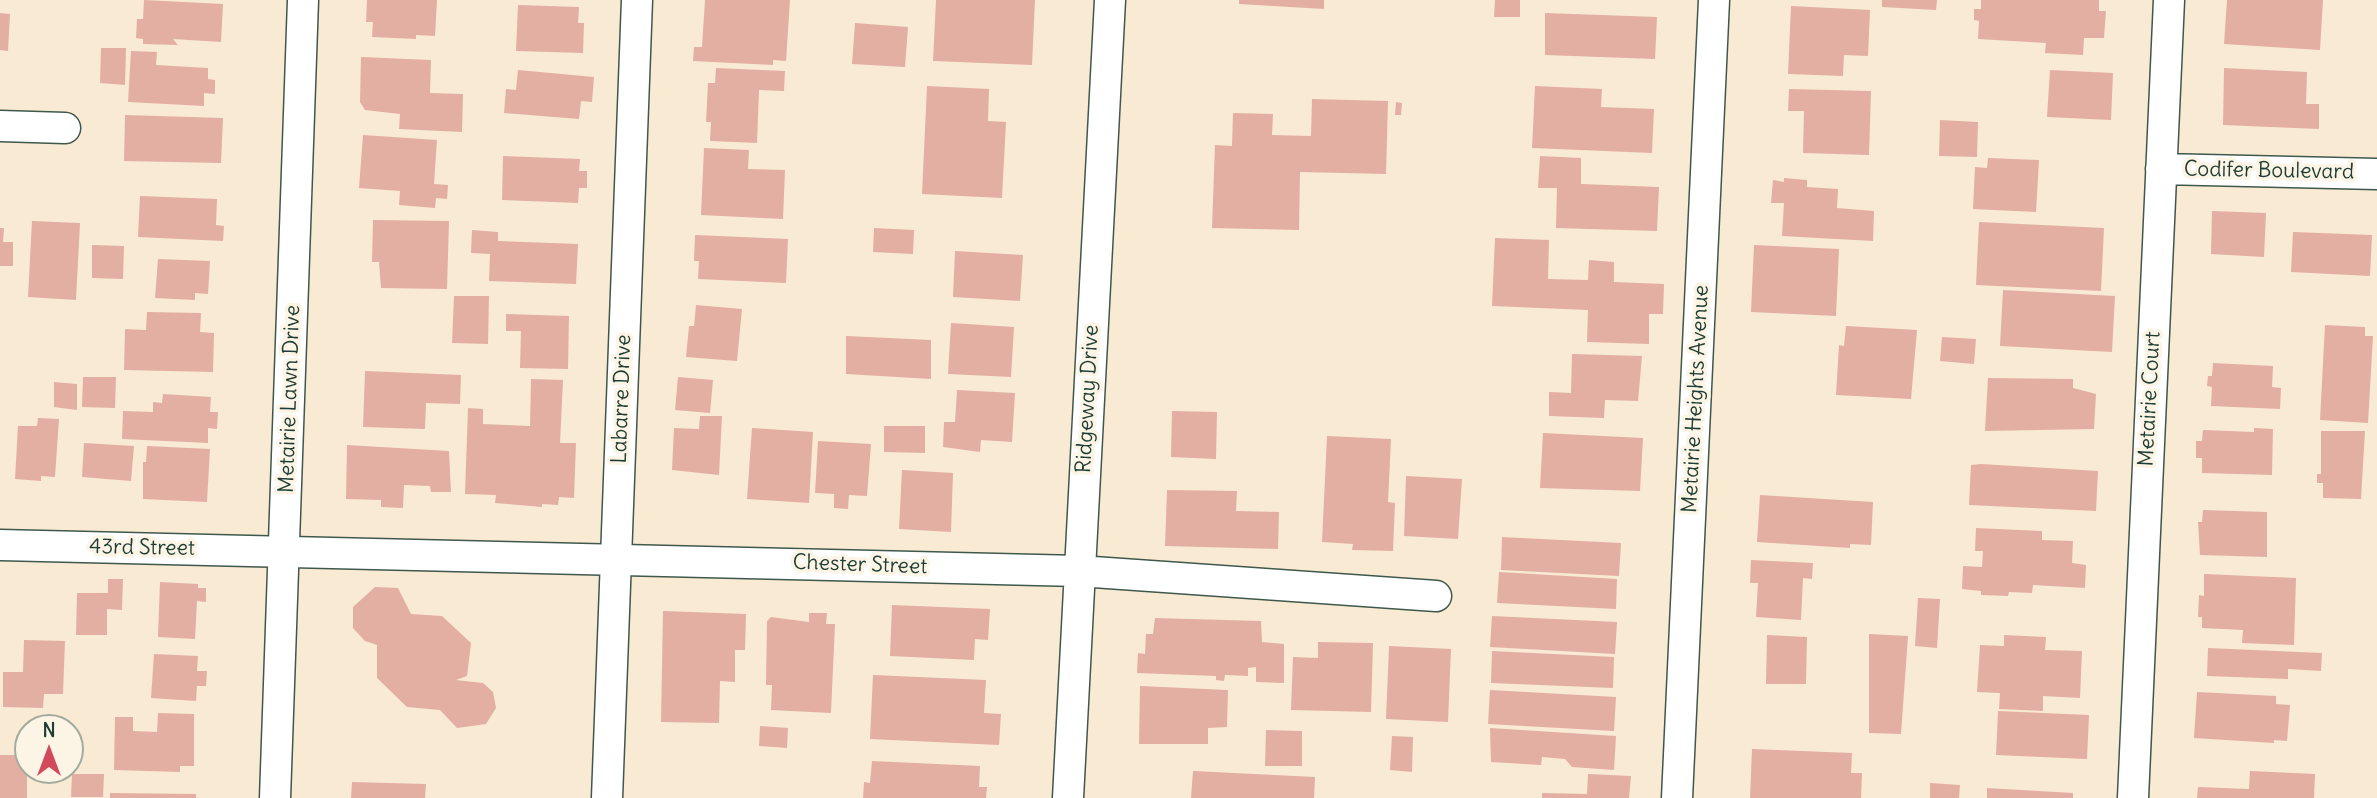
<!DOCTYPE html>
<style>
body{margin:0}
#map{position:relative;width:2377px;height:798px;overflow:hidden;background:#f8ead3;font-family:Delius,sans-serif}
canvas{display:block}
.north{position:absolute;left:14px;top:714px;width:70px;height:70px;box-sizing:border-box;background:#fcf5e5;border:2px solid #a4ab9e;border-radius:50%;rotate:0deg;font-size:19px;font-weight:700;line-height:28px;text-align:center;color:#1f3d34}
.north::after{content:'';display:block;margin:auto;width:24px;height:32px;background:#d1495b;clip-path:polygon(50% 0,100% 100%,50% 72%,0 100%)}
</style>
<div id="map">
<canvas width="2377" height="798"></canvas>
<div class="north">N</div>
</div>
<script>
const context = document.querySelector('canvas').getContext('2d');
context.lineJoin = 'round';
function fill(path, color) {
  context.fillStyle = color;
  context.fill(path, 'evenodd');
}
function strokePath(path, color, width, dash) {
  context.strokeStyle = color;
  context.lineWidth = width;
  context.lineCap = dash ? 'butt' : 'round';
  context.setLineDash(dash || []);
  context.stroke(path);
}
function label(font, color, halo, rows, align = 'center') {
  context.font = font + ' Delius,sans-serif';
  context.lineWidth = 7;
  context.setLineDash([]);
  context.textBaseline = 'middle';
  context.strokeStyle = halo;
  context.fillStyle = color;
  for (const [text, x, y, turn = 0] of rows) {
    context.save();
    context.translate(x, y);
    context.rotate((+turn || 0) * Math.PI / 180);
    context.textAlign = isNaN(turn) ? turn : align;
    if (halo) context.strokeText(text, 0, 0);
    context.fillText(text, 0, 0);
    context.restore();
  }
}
fill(new Path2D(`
 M144 0 223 4 221 42 173 39 178 45 143 44V39L136 38 137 19H143Z
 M367 0H437L435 36 416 35V39L372 37 373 22H366Z
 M705 0H790L786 61 773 60V65L693 61 694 47H702Z
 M936 0H1035L1032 65 933 61Z
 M1239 0H1324V9L1239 4Z
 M1495 0H1520V17H1494Z
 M1882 0H1937L1936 10 1882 7Z
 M1981 0H2099V11H2106L2104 38H2084L2083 55 2045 53 2046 43 1978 39 1979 21 1974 20V9H1981Z
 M2227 0H2323L2320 50 2224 44Z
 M518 5 579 7 578 23H584L583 53 516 51Z
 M1791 6 1870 10 1868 56 1844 55 1843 76 1788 74Z
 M0 13 10 14 8 51 0 50Z
 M1545 13 1657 17 1655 59 1545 55Z
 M855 23 908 27 905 67 852 64Z
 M101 48H126L125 85 100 83Z
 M131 51 157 52 156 65 208 68V79L215 80V94L204 93V106L128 102Z
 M361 57 431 60 430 93 463 94 462 132 399 129 400 114 365 110 360 102Z
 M716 68 785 71 784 91 759 90 757 143 710 141 711 122H706L708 83H715Z
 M2224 68 2307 72 2306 104H2319V129L2223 125Z
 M518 70 594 77 592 102 581 101 579 119 504 113 506 89 516 90Z
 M2050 70 2113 73 2111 120 2047 117Z
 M927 86 989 89 988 121 1006 122 1002 198 922 194Z
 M1535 86 1602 89 1601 107 1654 109 1652 153 1532 148Z
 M1789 89 1871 91 1869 155 1803 153 1804 111H1788Z
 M1312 99 1388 101 1386 174 1300 172 1299 230 1212 228 1215 145 1232 146 1233 113 1273 114 1272 135 1311 136Z
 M1396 102 1402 103 1401 115H1395Z
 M125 115 223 118 221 163 124 161Z
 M1940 120 1978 122 1977 157 1939 156Z
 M363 135 437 140 434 184 448 185 447 199 436 198 435 208 399 205 400 191 359 188Z
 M704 148 749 150 748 169 785 170 783 219 701 215Z
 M503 156 580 159 579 171H587V188H579L578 203 502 200Z
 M1540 156 1581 158V184L1659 187 1657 231 1556 228 1557 188H1538Z
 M1988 158 2039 160 2036 212 1973 209 1975 167 1987 168Z
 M1784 178 1807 180V187L1838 189 1837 208 1874 211 1873 241 1782 236 1784 203H1771L1773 180 1784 182Z
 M140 196 217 199 216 225 224 226 223 241 138 237Z
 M2212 211 2266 213 2264 257 2211 254Z
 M373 220 449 221 447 289 381 288 379 262H372Z
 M32 221 80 223 76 300 28 297Z
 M1979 222 2104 228 2101 291 1976 285Z
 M0 228H4L3 242H13V266H0Z
 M874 228 914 230 913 254 873 252Z
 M472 230 498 232V241L578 244 576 284 489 281 490 254 471 253Z
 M2293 232 2372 235 2370 276 2291 272Z
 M695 235 788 239 786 283 698 279 699 261H694Z
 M1495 238 1549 240 1548 279 1588 280 1589 260 1614 262V282L1664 284 1663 314H1649V344L1587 342 1588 310 1492 306Z
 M92 245 124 246 123 279 92 278Z
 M1754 245 1839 249 1836 316 1751 312Z
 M955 251 1023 255 1020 301 953 297Z
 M158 259 210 261 208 294 195 293V300L155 298Z
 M2003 290 2115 296 2112 352 2000 346Z
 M454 296H489L488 344 452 343Z
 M696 305 742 309 737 361 686 357 689 326H694Z
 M147 312 201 313 200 332 214 333 213 372 124 370 125 329 146 330Z
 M506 314 569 316 568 369 520 368 521 331H506Z
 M951 323 1014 327 1011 377 948 374Z
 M2325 325 2365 327V336H2373L2368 423 2320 420Z
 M1846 326 1917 330 1911 399 1836 395 1839 345 1844 346Z
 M846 336 931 340V379L846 374Z
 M1942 337 1976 339 1974 364 1940 361Z
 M1572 354 1642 356 1638 401 1605 400 1604 418 1549 416V392L1571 393Z
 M2213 363 2273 366 2272 387 2281 388 2280 409 2211 406 2212 387 2207 386 2208 376H2212Z
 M365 371 461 375 460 404 426 403 425 429 363 427Z
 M83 377H116L115 408 82 407Z
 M678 377 713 380 710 413 675 410Z
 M1988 378 2073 379V388L2096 394 2094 429 1985 431Z
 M531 379 563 380 560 443H576L574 498 559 497 558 505 542 504V507L495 503 496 495 465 494 468 408 483 409V424L530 426Z
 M54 382 77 384V410L54 407Z
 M957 390 1015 393 1012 442 981 440 980 452 943 447 944 422H955Z
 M163 394 211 397 210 412H218L217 429 208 428V443L122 439 123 411 153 412V402L162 403Z
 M1172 411 1217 412 1216 459 1171 457Z
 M700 416H722L719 475 672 470 674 428 699 429Z
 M38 418 59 419 55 477 41 476V481L15 479 18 426H37Z
 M884 426H925V453L884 452Z
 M752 428 813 432 809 503 747 499Z
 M2254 428 2273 429 2272 475 2202 473V458H2196V441H2202L2203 430 2254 432Z
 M2321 431H2365L2361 499 2323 498V483H2317V474H2321Z
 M1543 433 1643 438 1640 491 1540 488Z
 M1327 436 1391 439 1388 502 1395 503 1393 551 1352 550 1353 544 1322 542Z
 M818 441 871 444 867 496 849 495 848 509 834 508V494L815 493Z
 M84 443 134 446 131 481 82 477Z
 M347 445 449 451 451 492H431L430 486 404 485 403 508 381 507V500L346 499Z
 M147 446 210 449 207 502 143 499V462H146Z
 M1981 464 2098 471 2096 511 1969 505 1971 465Z
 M902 470 953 473 951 532 899 529Z
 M1406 476 1462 479 1458 539 1404 536Z
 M1167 490 1237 491 1236 511 1279 512 1278 549 1165 546Z
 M1760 495 1873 502 1871 545 1850 544V548L1757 542Z
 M2203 510 2267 512V557L2200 555 2198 522H2202Z
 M1976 528 2042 531V540L2073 541 2072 563 2086 565 2085 588 2033 585 2032 593 2009 592 2008 596 1981 595V591L1962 589 1963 566 1982 567 1983 551H1975Z
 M1502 537 1621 543 1619 576 1501 570Z
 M1751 560 1813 563 1812 579 1803 578 1801 620 1756 617 1758 583H1750Z
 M1499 572 1617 579 1616 609 1497 603Z
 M2204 574 2296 578 2294 645 2242 643 2243 630 2202 628V617H2198L2199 595 2204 596Z
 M108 579H123L122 610 107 609V635H76L77 593H108Z
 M160 582 198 584V588H206V602L197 601 195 639 158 637Z
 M375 587 398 588 411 614 442 616 471 643 467 676 456 680 483 683 493 692 496 708 486 724 457 728 440 710 407 707 377 678V645L365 641 353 628V607Z
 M1918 598 1940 599 1937 648 1915 646Z
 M892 605 990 609 988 640 975 639 974 660 890 656Z
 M663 611 746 614 745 650H735V682L720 681 719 723 661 722Z
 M809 613H827L826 624H835L831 713 771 710 772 685H766L767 621 771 617 809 622Z
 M1492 616 1617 622 1615 654 1490 647Z
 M1155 618 1261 621 1262 642 1284 644V683L1256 682V667L1248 668V676L1225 675 1224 681 1216 680V676L1137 673 1138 653 1145 654 1146 634H1153Z
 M1869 634 1908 636 1901 734 1869 733Z
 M1767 635 1807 637 1806 684H1766Z
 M2004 635 2046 637 2045 650 2082 651 2080 698 2043 696V711L1999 709 2000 693 1977 692 1980 645 2004 646Z
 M24 640 65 641 63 694H44L43 708 3 707V672H23Z
 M1318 642 1373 643 1371 712 1291 710 1293 657 1318 658Z
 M1389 646 1451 649 1448 722 1386 719Z
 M2208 648 2322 653 2321 671 2288 669V679L2207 676Z
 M1492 651 1614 657 1613 688 1491 683Z
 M154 654 198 656 197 671H207L206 686H197L196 701 151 698Z
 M873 675 986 680 984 713 1001 714 999 745 870 739Z
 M1140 686 1228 690 1227 727 1208 728V744H1139Z
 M1490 690 1616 697 1614 731 1488 724Z
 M2197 692 2276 696V704L2290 705 2287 741 2274 740V743L2194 738Z
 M1998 711 2089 715 2087 759 1996 755Z
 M158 713 194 714V766H180V772L114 770 115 717H133V731L157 732Z
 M760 726 788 728 787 748 759 746Z
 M1490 728 1616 736 1614 770 1572 767 1565 759 1542 757 1541 765 1491 762Z
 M1266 730 1302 731V766H1265Z
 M1392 736 1413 737 1412 772 1390 770Z
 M1752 749 1852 753 1851 773H1862L1861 798H1750Z
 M0 755H27V798H0Z
 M872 761 980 766 979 787H987L986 798H863L864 782 870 783Z
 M1193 771 1315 777 1314 798H1191Z
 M2250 771 2315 774 2314 798H2197L2198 787 2249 789Z
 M72 774H104L103 797H71Z
 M1588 774 1631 776 1629 798H1542V793L1587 794Z
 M352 782 426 784 425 798H351Z
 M1930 783 1960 785 1959 798H1930Z
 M1987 788 2073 793V798H1987Z
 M110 793 196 794V798H110Z`), '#e4afa3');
const minor = new Path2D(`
 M0 126 65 128
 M2161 169 2377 174
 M0 545 1079 571 1436 596
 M275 798 303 0
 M607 798 637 0
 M1068 798 1110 0
 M1677 798 1714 0
 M2133 798 2169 0`);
strokePath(minor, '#40574c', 33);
strokePath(minor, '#fff', 30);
label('21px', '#1f3d34', '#fcf5e5', [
 ["Codifer Boulevard",2269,171,1],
 ["Metairie Lawn Drive",290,399,-88],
 ["Labarre Drive",622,399,-88],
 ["Ridgeway Drive",1088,399,-87],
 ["Metairie Heights Avenue",1696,399,-87],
 ["Metairie Court",2150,399,-87],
 ["43rd Street",142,548,1],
 ["Chester Street",860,565,2]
]);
</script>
